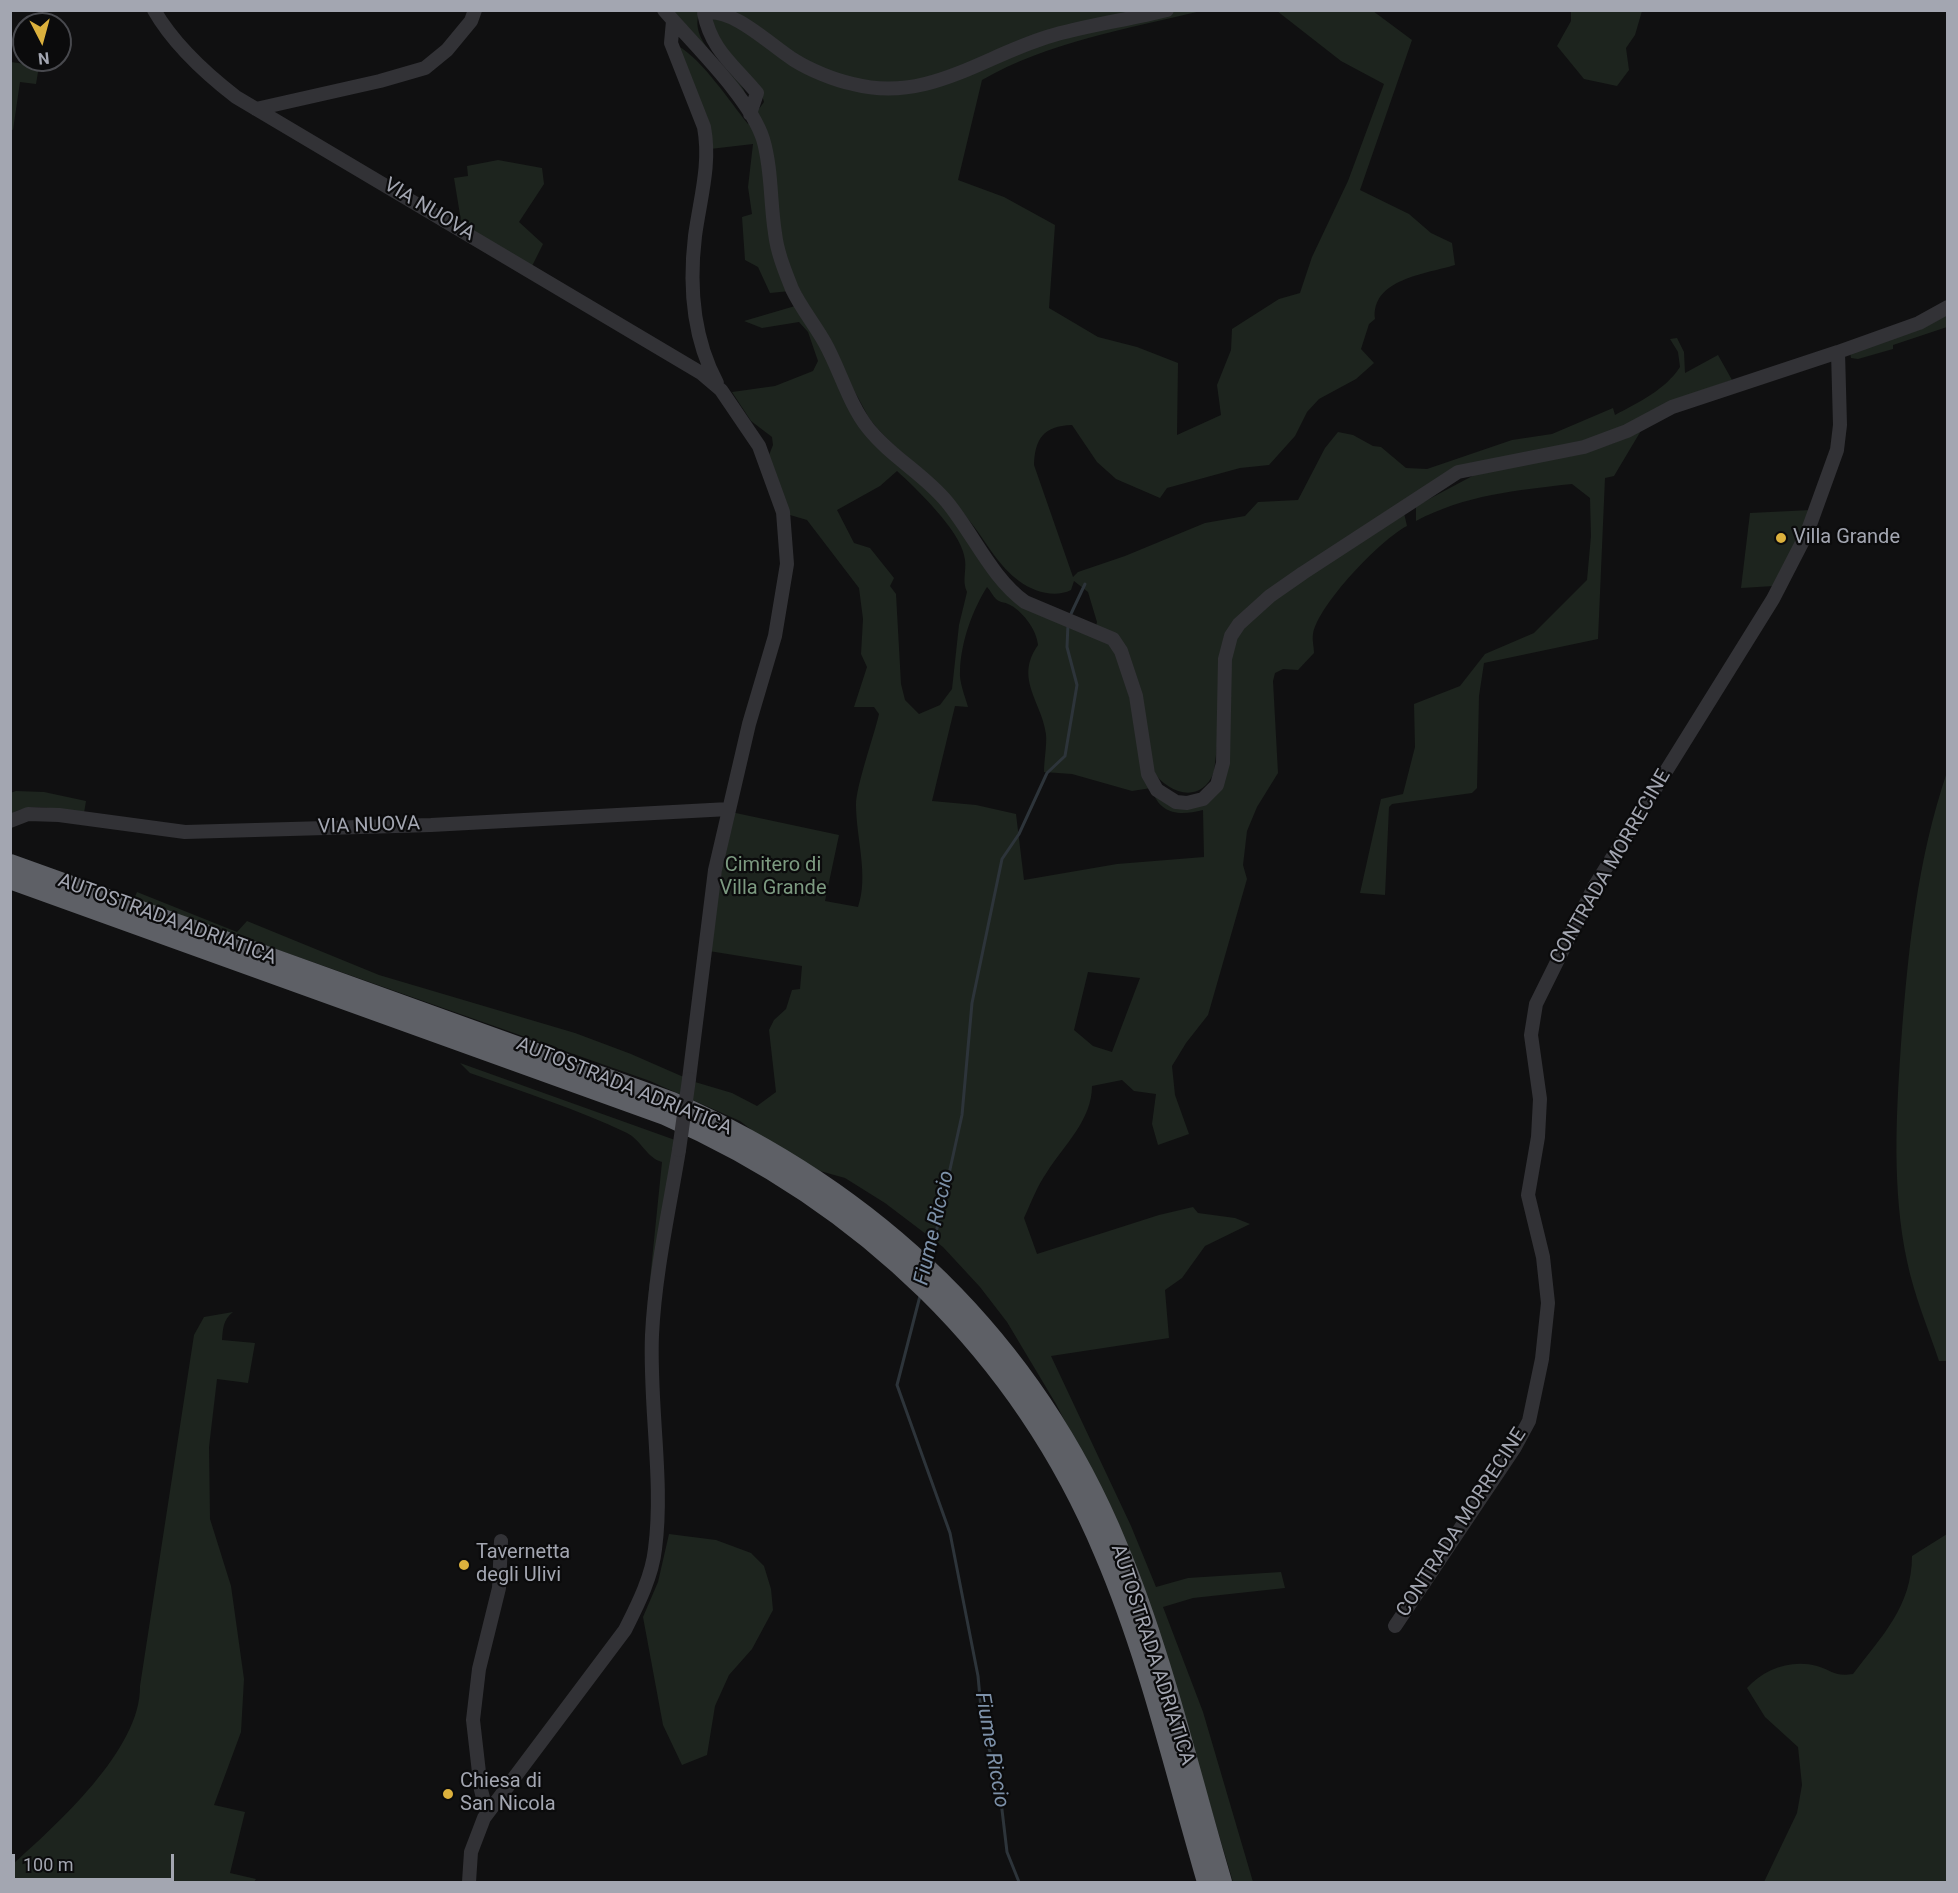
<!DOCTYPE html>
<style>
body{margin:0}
#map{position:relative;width:1958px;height:1893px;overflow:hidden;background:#101011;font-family:Roboto,sans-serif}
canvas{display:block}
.frame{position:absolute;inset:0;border:12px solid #a3a6b1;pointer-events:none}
.north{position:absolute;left:12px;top:12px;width:60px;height:60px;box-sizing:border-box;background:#0b0b0c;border:2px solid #48494e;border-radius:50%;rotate:174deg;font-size:16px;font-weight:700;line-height:24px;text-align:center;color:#a3a6b1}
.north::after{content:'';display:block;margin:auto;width:21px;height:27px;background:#dcb13d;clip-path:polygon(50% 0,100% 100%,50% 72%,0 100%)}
.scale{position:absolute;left:12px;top:1854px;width:162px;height:27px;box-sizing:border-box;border:3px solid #a3a6b1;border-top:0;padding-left:8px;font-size:18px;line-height:21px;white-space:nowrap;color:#a3a6b1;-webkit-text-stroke:4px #0b0b0c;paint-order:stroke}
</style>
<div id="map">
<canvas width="1958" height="1893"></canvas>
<div class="frame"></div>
<div class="north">N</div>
<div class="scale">100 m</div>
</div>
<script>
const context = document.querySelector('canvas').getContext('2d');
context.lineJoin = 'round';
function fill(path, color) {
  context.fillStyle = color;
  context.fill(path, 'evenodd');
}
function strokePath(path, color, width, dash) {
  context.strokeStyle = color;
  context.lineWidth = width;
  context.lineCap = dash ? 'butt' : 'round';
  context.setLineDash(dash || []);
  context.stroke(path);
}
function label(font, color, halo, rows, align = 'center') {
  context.font = font + ' Roboto,sans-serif';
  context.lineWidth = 4.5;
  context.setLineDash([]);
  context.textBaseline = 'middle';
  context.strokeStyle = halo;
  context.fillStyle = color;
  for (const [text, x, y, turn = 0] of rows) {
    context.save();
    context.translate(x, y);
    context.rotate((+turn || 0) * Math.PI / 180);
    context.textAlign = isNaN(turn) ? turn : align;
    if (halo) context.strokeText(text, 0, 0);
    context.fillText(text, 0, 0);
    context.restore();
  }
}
fill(new Path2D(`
 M667 11H700C684 46 747 79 745 95Z
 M710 11H1201C1127 29 1048 42 982 80L958 180 1004 197 1055 225 1049 308 1098 337 1137 347 1178 363 1177 435 1221 415 1217 385 1231 350 1232 329 1279 299 1300 293 1312 257 1348 181 1384 84 1341 61 1277 11H1373L1412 40 1360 190 1409 214 1431 233 1452 243 1455 265C1426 274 1371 279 1375 319L1369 324 1361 349 1374 363 1356 379 1319 399 1307 412 1295 436 1269 465 1240 468 1167 488 1160 498 1116 479 1097 462 1072 425C1043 426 1035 439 1034 465L1073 577 1078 572 1125 556 1205 523 1245 516 1258 502 1298 500 1325 448 1338 432 1353 435 1373 446 1381 447 1406 468 1427 469 1512 440 1552 434 1613 408 1615 415C1639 402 1665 390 1680 367L1678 352 1670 339 1677 338 1684 352 1685 373 1718 355 1732 380 1672 401 1603 437 1466 465 1231 626 1214 772C1201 805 1168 794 1152 770L1128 657 1096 626 1097 622 1088 592 1074 581 1071 590C1055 598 1034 592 1019 581 999 567 987 543 972 524 962 511 950 498 938 486 916 462 888 444 869 418L800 290 770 293 758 267 745 260 742 217 752 214 748 187 753 144 710 149 678 46C702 59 730 102 748 124L764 102 760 88 713 35Z
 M1571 11H1642L1635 35 1626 48 1629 70 1617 86 1584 79 1557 46 1571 21Z
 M11 62 39 66 36 84 20 82 13 130 10 129Z
 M498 160 542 168 544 184 519 222 543 244 531 268 462 227 454 178 468 176 467 166Z
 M795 306 810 327 860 424 936 496 1004 592 1016 603 1109 642 1117 653 1157 795 1212 798 1233 646 1252 612 1404 513 1407 526C1381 539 1318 605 1313 634 1312 640 1314 647 1314 653L1298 670 1283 669 1275 673 1273 681 1278 773 1257 807 1247 831 1243 865 1247 879 1208 1015 1186 1043 1172 1066 1175 1095 1189 1134 1158 1145 1152 1124 1156 1094 1134 1091 1122 1080 1092 1086C1092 1120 1064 1145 1047 1172 1037 1186 1031 1203 1024 1218L1037 1254 1159 1215 1193 1207 1198 1213 1235 1218 1250 1224 1205 1246 1182 1278 1165 1290 1169 1338 1051 1356 1131 1526 1156 1587 1188 1578 1281 1572 1285 1588 1193 1598 1163 1607 1203 1712 1253 1882H1233L1153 1613 1119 1525 1056 1404 1007 1322 980 1287 943 1247 885 1203 845 1178 820 1171 770 1144 740 1121 650 1081 134 899 137 892 237 932 247 921 379 975 575 1033 631 1054 695 1082 732 1093 757 1106 776 1092 769 1030 774 1020 786 1009 792 990 800 989 802 966 709 951 731 812 839 835 825 901 858 907C869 876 856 837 856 805 856 786 874 736 879 714L874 707H854L867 667 861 654 863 619 859 588 807 520 790 515 769 455 773 445 772 437 751 421 732 392 775 386 813 371 818 361 808 332 799 322 762 328 744 321ZM897 471C917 489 959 530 964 555 968 569 961 580 967 592L959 625 952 689 940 705 919 714 905 700 901 684 896 594 890 586 894 578 870 548 854 543 837 510 880 486ZM987 587C991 591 994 599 999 601 1002 603 1005 602 1008 604 1022 610 1037 630 1038 645 1014 679 1042 702 1046 734 1047 746 1044 760 1044 772L1072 774 1132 791 1151 788C1160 815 1179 816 1203 810L1204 857 1117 864 1024 880 1016 814 976 805 932 801 955 706 968 707C965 696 959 682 960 671 961 642 972 611 987 587ZM1088 972 1140 978 1112 1052 1093 1046 1074 1030Z
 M1947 315V327L1893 345V349L1858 359 1851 358 1850 352 1925 327Z
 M1642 429 1614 476 1605 478 1598 639 1484 663 1479 696 1477 788 1472 793 1392 804 1389 807 1385 895 1360 893 1381 799 1403 794 1415 747 1414 704 1460 686 1485 654 1534 633 1587 580 1591 536 1590 498 1572 484C1517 490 1465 495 1416 521V506L1478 473 1575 455 1614 443Z
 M1811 510 1774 586 1741 588 1750 513Z
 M1947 772 1948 1361H1939C1928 1328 1914 1295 1907 1261 1892 1189 1896 1116 1901 1044 1908 950 1917 861 1947 772Z
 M16 791 44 792 86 801 84 813C62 810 30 801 11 814L10 793Z
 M460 1063 675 1140 648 1299 662 1162C647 1158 641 1140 627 1133 577 1109 523 1092 470 1073Z
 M233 1312C223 1320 223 1328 222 1340L255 1343 248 1383 217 1379 209 1447 210 1519 231 1586 244 1679 241 1732 214 1805 245 1812 230 1873 256 1879 254 1882H11V1866C56 1825 141 1750 140 1686L194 1335 204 1317Z
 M669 1534 716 1540 751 1553 764 1566 771 1589 773 1610 752 1649 729 1675 715 1706 707 1755 682 1765 663 1725 643 1617 658 1582Z
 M1947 1534V1882H1764L1797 1813 1802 1785 1798 1747 1765 1717 1747 1688C1764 1669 1791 1659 1817 1666 1833 1671 1835 1677 1853 1674 1882 1636 1912 1606 1912 1556Z`), '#1d241e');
strokePath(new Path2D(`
 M1069 618 1085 584
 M930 1260 962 1115 972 1003 1002 859 1019 834 1047 773 1065 756 1077 685 1067 647 1068 624
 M920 1296 897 1385 950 1533 978 1676 983 1730 998 1776 1007 1852 1019 1882`), '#2d343a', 3);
strokePath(new Path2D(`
 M154 10C174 45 205 73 236 97L701 373 721 390 759 446 783 512 787 564 775 636 749 724 715 870 689 1079
 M664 10C693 44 750 98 763 139 772 169 770 202 775 233 777 252 785 271 792 289 801 308 815 325 825 343 840 370 849 404 868 428 891 457 924 474 947 502 974 535 991 577 1025 602L1113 639 1121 651 1136 696 1148 774 1157 790 1176 802 1187 803 1203 799 1217 785 1223 763 1225 659 1231 636 1239 624 1270 596 1303 573 1458 472 1584 447 1627 431 1672 407 1838 352 1919 323 1948 307
 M673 21 671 43 704 127C711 164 700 199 695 236 689 286 693 338 717 383
 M256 109 380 81 425 68 447 50 471 21 475 10
 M750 114 757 93C734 65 711 50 704 13 733 7 770 45 794 60 810 70 834 80 853 84 926 103 980 58 1047 37 1086 25 1128 20 1167 10
 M10 821 28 814 59 815 185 832 431 825 729 809
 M1395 1626 1515 1447 1529 1421 1542 1359 1548 1303 1543 1257 1528 1195 1538 1137 1540 1099 1531 1035 1536 1004 1594 887 1773 599 1807 533 1837 450 1840 425 1838 352
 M487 1813 481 1790 473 1720 479 1669 499 1588 501 1541
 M469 1882 471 1852 484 1818 625 1630C637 1606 652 1577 655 1549 664 1482 649 1405 652 1335 655 1273 669 1211 679 1150`), '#323236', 14);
strokePath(new Path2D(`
 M10 864 672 1102C875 1191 1033 1340 1118 1547 1163 1655 1189 1771 1222 1882
 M10 879 665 1115C863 1202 1020 1352 1104 1553 1149 1658 1175 1773 1207 1882`), '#5e6066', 20);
strokePath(new Path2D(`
 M679 1150 689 1079`), '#323236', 14);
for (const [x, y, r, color] of [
 [1781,538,6,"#dcb13d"],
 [464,1565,6,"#dcb13d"],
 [448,1794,6,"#dcb13d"]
]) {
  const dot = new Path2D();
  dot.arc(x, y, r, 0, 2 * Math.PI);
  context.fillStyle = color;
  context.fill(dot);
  strokePath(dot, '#0b0b0c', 2);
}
label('20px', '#a3a6b1', '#0b0b0c', [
 ["VIA NUOVA",429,210,31],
 ["VIA NUOVA",369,826,-2],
 ["CONTRADA MORRECINE",1611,867,-60],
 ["AUTOSTRADA ADRIATICA",167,920,20],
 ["AUTOSTRADA ADRIATICA",624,1087,22],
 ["CONTRADA MORRECINE",1462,1523,-57],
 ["AUTOSTRADA ADRIATICA",1152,1655,72]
]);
label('20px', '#a3a6b1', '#0b0b0c', [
 ["Villa Grande",1793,538],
 ["Tavernetta",476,1553],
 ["degli Ulivi",476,1576],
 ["Chiesa di",460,1782],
 ["San Nicola",460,1805]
], 'left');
label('20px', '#7c9a80', '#0b0b0c', [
 ["Cimitero di",773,866],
 ["Villa Grande",773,889]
]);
label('italic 21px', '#7d91a9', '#0b0b0c', [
 ["Fiume Riccio",935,1228,-77],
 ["Fiume Riccio",991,1750,80]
]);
</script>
